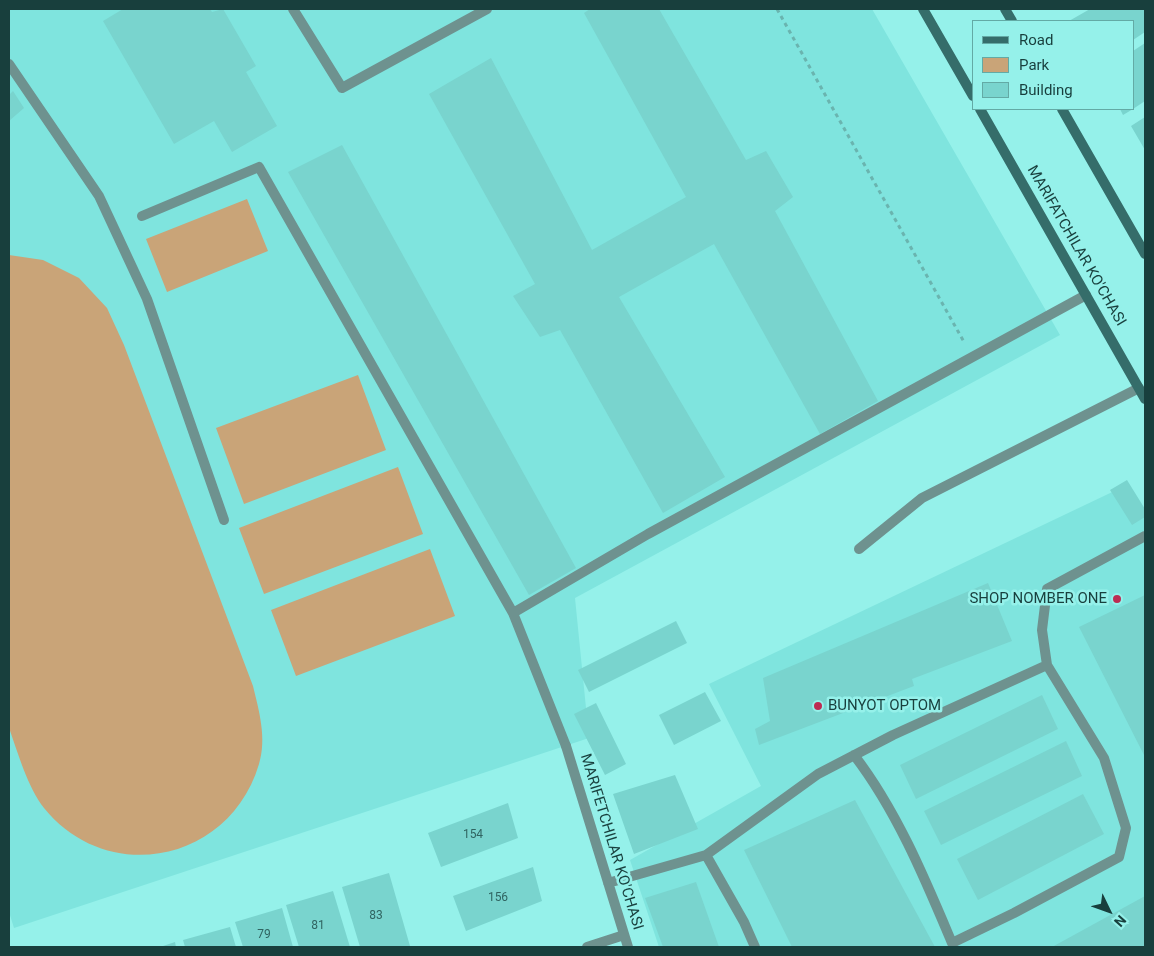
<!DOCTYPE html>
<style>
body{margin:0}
#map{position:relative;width:1154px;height:956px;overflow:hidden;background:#95f1ea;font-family:Roboto,sans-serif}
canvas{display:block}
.frame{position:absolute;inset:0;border:10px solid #183f3d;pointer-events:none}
.legend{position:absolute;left:972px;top:20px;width:162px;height:90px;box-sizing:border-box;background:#95f1ea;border:1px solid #63aaa5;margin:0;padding:6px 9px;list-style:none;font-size:15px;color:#183f3d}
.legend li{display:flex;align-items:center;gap:10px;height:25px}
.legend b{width:25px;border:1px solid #63aaa5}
.north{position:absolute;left:1084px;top:886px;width:50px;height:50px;-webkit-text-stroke:4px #95f1ea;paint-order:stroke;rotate:132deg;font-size:14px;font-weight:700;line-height:20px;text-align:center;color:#183f3d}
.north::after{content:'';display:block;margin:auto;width:18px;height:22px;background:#183f3d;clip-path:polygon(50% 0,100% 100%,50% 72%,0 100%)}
</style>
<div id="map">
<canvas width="1154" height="956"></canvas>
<div class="frame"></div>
<ul class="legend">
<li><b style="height:6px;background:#356d6a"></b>Road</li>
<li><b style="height:14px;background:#c9a478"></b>Park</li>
<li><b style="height:14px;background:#79d4ce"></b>Building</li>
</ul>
<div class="north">N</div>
</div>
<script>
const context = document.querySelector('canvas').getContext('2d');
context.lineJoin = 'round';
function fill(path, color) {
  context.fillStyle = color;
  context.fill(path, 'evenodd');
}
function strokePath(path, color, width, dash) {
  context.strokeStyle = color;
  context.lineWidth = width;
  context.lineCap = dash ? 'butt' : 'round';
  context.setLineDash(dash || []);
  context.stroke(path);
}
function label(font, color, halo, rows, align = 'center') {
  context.font = font + ' Roboto,sans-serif';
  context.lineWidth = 5;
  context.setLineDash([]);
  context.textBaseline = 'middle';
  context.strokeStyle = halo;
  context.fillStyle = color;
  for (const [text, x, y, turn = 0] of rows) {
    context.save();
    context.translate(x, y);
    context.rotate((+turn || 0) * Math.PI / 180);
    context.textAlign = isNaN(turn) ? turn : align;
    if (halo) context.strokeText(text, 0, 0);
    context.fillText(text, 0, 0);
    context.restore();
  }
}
fill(new Path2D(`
 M9 9H872L1060 335 575 598 589 738 14 928 9 912Z
 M1127 485 1145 519V947H659L630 860 761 786 709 684Z`), '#7fe4de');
fill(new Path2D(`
 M247 199 268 251 167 292 146 239Z
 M9 255 43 260 79 278 107 308 124 345 253 686C259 711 267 738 259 764 230 862 108 887 44 808 28 788 18 753 9 728Z
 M358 375 386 450 244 504 216 428Z
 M398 467 423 534 264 594 239 528Z
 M430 549 455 616 296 676 271 610Z`), '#c9a478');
fill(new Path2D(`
 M123 9H210L212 12 223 9 256 66 246 72 277 126 232 152 214 121 174 144 103 21Z
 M590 9H659L746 160 766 151 793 197 775 211 878 401 820 434 714 244 619 297 725 477 663 513 560 330 540 337 513 296 535 284 429 94 491 58 592 250 686 197 584 13Z
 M1090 9H1145V32L1133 40V21H1069Z
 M1145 43V101L1133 109V51Z
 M13 91 24 108 9 121V95Z
 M1120 109H1133L1123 115Z
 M1145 117V150L1131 126Z
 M342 145 576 568 529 595 288 172Z
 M1127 480 1145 509V517L1132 525 1110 490Z
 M988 583 1012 641 912 679 914 686 759 745 755 729 770 721 763 678Z
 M1145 595V757L1079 627Z
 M676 621 687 643 589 692 578 670Z
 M705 692 721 721 674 745 659 715Z
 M1042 695 1058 729 916 799 900 765Z
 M596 703 626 764 605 775 574 714Z
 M1066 741 1082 776 941 845 924 811Z
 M675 775 698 829 634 854 613 794Z
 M1083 794 1104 834 978 900 957 859Z
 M855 800 935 947H792L744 850Z
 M508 803 518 838 441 867 428 833Z
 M533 867 542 901 466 931 453 896Z
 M389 873 410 946 360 947 342 887Z
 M696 882 719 947H663L645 898Z
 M333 891 350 947H299L286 905Z
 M1145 896V947H1052Z
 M282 908 293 947H243L235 922Z
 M230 927 236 947H185L183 940Z
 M175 942 176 947H160Z`), '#79d4ce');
strokePath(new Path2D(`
 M777 9 964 342`), '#6ab4af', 3, [4, 4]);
strokePath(new Path2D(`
 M293 9 342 88 487 9
 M9 64 99 196 147 299 224 520
 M142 216 259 167 513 613 566 746
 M859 549 922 498 1139 388
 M513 613 648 534 1086 295`), '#6e928f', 10);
strokePath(new Path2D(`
 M566 746 628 947
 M854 755C897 811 925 879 952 943L1014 913 1119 857 1126 828 1104 758 1047 665
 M608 883 706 855
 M587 947 624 935
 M755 947 744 922 706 855 818 774 893 735 1047 665 1042 630 1047 589 1145 536`), '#6e928f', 10);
strokePath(new Path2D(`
 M923 9 973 96
 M1005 9 1012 21
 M980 109 1145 399
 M1062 109 1145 254`), '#356d6a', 10);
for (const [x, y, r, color] of [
 [1117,599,5,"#bc2c53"],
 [818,706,5,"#bc2c53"]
]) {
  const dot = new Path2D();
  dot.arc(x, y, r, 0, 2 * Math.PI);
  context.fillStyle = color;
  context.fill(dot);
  strokePath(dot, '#95f1ea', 2);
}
label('12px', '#306461', null, [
 ["154",473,835],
 ["156",498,898],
 ["83",376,916],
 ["81",318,926],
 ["79",264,935]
]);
label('15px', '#183f3d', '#95f1ea', [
 ["MARIFATCHILAR KO'CHASI",1076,246,60],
 ["MARIFETCHILAR KO'CHASI",611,842,73]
]);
label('15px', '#183f3d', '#95f1ea', [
 ["SHOP NOMBER ONE",1107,599],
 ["BUNYOT OPTOM",828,706,"left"]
], 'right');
</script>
